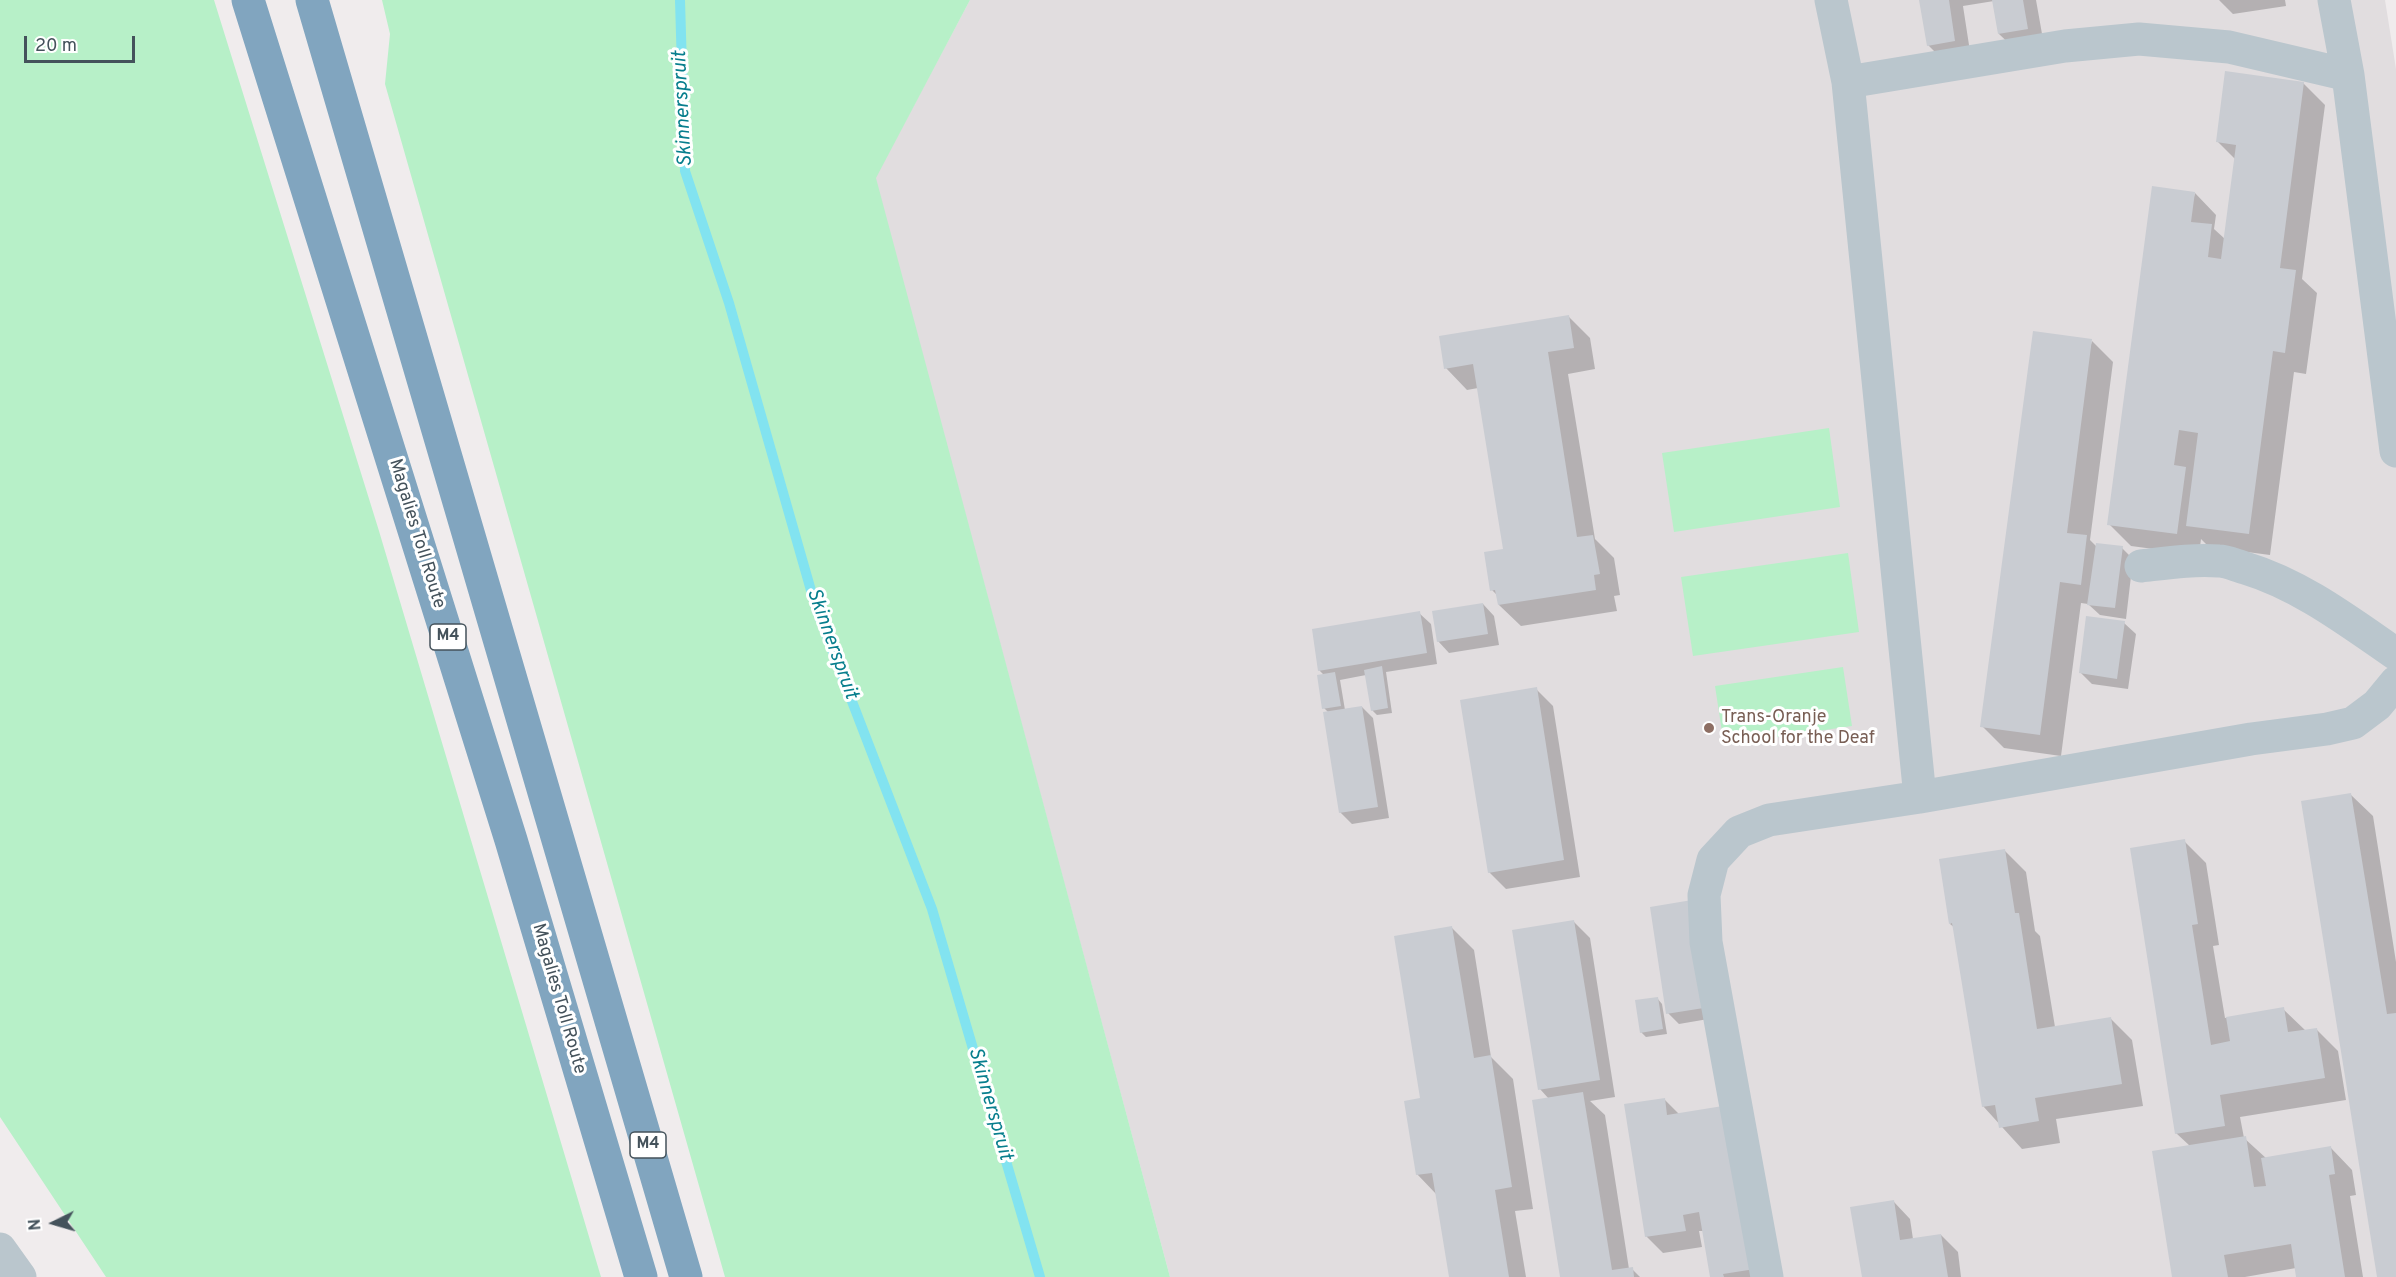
<!DOCTYPE html>
<style>
body{margin:0}
#map{position:relative;width:2396px;height:1277px;overflow:hidden;background:#f0eced;font-family:Overpass,sans-serif}
canvas{display:block}
.north{position:absolute;left:24px;top:1193px;width:60px;height:60px;-webkit-text-stroke:4px #fff;paint-order:stroke;rotate:265deg;font-size:16px;font-weight:700;line-height:24px;text-align:center;color:#44525b}
.north::after{content:'';display:block;margin:auto;width:21px;height:27px;background:#44525b;clip-path:polygon(50% 0,100% 100%,50% 72%,0 100%)}
.scale{position:absolute;left:24px;top:36px;width:111px;height:27px;box-sizing:border-box;border:3px solid #44525b;border-top:0;padding-left:8px;font-size:18px;line-height:21px;white-space:nowrap;color:#44525b;-webkit-text-stroke:4px #fff;paint-order:stroke}
</style>
<div id="map">
<canvas width="2396" height="1277"></canvas>
<div class="north">N</div>
<div class="scale">20 m</div>
</div>
<script>
const context = document.querySelector('canvas').getContext('2d');
context.lineJoin = 'round';
function fill(path, color) {
  context.fillStyle = color;
  context.fill(path, 'evenodd');
}
function strokePath(path, color, width, dash) {
  context.strokeStyle = color;
  context.lineWidth = width;
  context.lineCap = dash ? 'butt' : 'round';
  context.setLineDash(dash || []);
  context.stroke(path);
}
function label(font, color, halo, rows, align = 'center') {
  context.font = font + ' Overpass,sans-serif';
  context.lineWidth = 6;
  context.setLineDash([]);
  context.textBaseline = 'middle';
  context.strokeStyle = halo;
  context.fillStyle = color;
  for (const [text, x, y, turn = 0] of rows) {
    context.save();
    context.translate(x, y);
    context.rotate((+turn || 0) * Math.PI / 180);
    context.textAlign = isNaN(turn) ? turn : align;
    if (halo) context.strokeText(text, 0, 0);
    context.fillText(text, 0, 0);
    context.restore();
  }
}
fill(new Path2D(`
 M970 0H2385L2396 69V1277H1170L875 178Z`), '#e1dddf');
fill(new Path2D(`
 M0 0H214L379 531 601 1277H106L0 1117Z
 M382 0H970L876 178 1170 1277H725L385 84 390 34Z
 M1829 428 1840 507 1674 532 1662 453Z
 M1848 553 1859 632 1693 656 1681 577Z
 M1843 667 1852 726 1724 745 1715 686Z`), '#b7f0c8');
fill(new Path2D(`
 M1921 0H2036L2044 45 2016 50 1999 34 1994 1 1963 6 1971 58 1945 62 1928 45Z
 M2219 0H2285L2286 6 2233 14Z
 M2303 83 2325 105 2302 279 2317 293 2306 374 2294 372 2270 555 2209 547 2201 539 2199 555 2131 546 2109 524 2195 193 2216 215 2214 229 2225 239 2236 160 2217 141Z
 M1568 316 1590 338 1595 369 1568 374 1595 539 1614 558 1620 595 1614 596 1617 611 1521 626 1499 605 1498 596 1492 590 1504 550 1478 388 1467 390 1446 368Z
 M2092 341 2113 362 2090 540 2097 547 2122 548 2133 559 2126 619 2100 615 2088 604 2081 603 2061 756 2004 748 1982 726Z
 M1483 604 1494 616 1499 645 1449 653 1438 641Z
 M1419 613 1431 624 1437 664 1386 672 1392 713 1377 715 1372 710 1366 675 1340 680 1345 710 1362 707 1373 718 1389 818 1352 824 1340 812 1328 712 1324 708V675L1319 670Z
 M2124 623 2136 634 2128 689 2092 684 2081 673Z
 M1536 689 1553 706 1580 877 1506 889 1489 872Z
 M2351 795 2373 816 2396 962V1277H2379Z
 M2184 841 2206 863 2219 945 2213 946 2225 1018 2283 1009 2306 1031 2316 1029 2338 1051 2346 1100 2240 1117 2244 1138 2267 1159 2331 1148 2352 1170 2356 1195 2350 1196 2363 1277H2298L2296 1268 2245 1277H2174L2190 1146 2176 1133Z
 M2005 851 2026 872 2035 931 2040 936 2055 1027 2110 1018 2132 1040 2143 1106 2056 1119 2060 1143 2022 1149 1983 1106 1955 928 1950 924Z
 M1651 908 1720 1017 1679 1024 1668 1013Z
 M1573 921 1590 938 1615 1097 1590 1101 1605 1115 1629 1269H1632L1640 1277H1562L1549 1099 1540 1089Z
 M1452 928 1474 950 1491 1057 1513 1079 1533 1209 1515 1211 1526 1277H1450L1437 1195 1417 1174 1422 1100Z
 M1657 998 1662 1004 1667 1034 1646 1037 1641 1032Z
 M1664 1099 1679 1114 1769 1277H1711L1704 1231H1699L1702 1247 1663 1253 1646 1236Z
 M1894 1202 1910 1219 1913 1239 1941 1235 1958 1252 1961 1277H1863Z`), '#0003');
strokePath(new Path2D(`
 M680 0 685 171 729 303 816 608 932 909 1040 1277`), '#82e3f0', 10);
fill(new Path2D(`
 M1919 0H1949L1955 41 1927 46Z
 M1992 0H2023L2028 29 1998 34Z
 M2225 71 2304 82 2280 268 2296 270 2285 353 2273 351 2249 534 2186 526 2198 433 2179 430 2174 465 2186 467 2177 534 2107 525 2152 186 2195 192 2191 222 2212 224 2208 257 2221 259 2236 145 2216 142Z
 M1569 315 1574 348 1548 352 1577 537 1593 535 1600 574 1594 575 1596 590 1498 605 1495 590 1490 591 1484 552 1503 549 1473 364 1444 369 1439 336Z
 M2033 331 2092 339 2067 533 2087 535 2081 585 2060 582 2040 735 1980 727Z
 M2096 543 2123 546 2115 608 2087 605Z
 M1483 603 1488 634 1437 642 1432 611Z
 M1420 611 1427 653 1318 671 1312 629Z
 M2086 616 2125 621 2117 679 2079 673Z
 M1382 666 1388 708 1371 711 1364 670Z
 M1335 672 1341 706 1322 709 1317 675Z
 M1537 687 1564 860 1488 873 1460 700Z
 M1362 706 1378 807 1339 813 1323 712Z
 M2351 793 2387 1014 2396 1013V1277H2377L2301 801Z
 M2185 839 2198 924 2192 925 2211 1045 2230 1041 2226 1017 2284 1007 2288 1032 2317 1028 2325 1078 2220 1095 2225 1126 2175 1134 2130 848Z
 M2005 849 2015 913H2019L2037 1029 2111 1017 2122 1084 2035 1098 2039 1121 1999 1128 1995 1105 1982 1107 1952 923 1949 924 1939 859Z
 M1692 900 1710 1007 1666 1014 1650 907Z
 M1574 920 1600 1080 1538 1090 1512 930Z
 M1452 926 1474 1058 1491 1055 1512 1187 1495 1190 1509 1277H1449L1432 1173 1416 1175 1404 1101 1420 1098 1394 936Z
 M1658 997 1663 1029 1640 1033 1635 1000Z
 M1583 1092 1612 1270 1633 1267 1634 1277H1560L1532 1100Z
 M1665 1098 1667 1115 1729 1105 1755 1269 1723 1274 1724 1277H1710L1699 1212 1683 1215 1686 1231 1645 1237 1624 1104Z
 M2246 1136 2254 1187 2266 1186 2261 1158 2331 1146 2335 1174 2329 1175 2345 1277H2296L2291 1244 2224 1255 2228 1277H2172L2152 1151Z
 M1894 1200 1900 1240 1941 1234 1948 1277H1862L1850 1207Z`), '#c9ccd2');
strokePath(new Path2D(`
 M1831 0 1848 82 1920 797
 M2348 75 2396 451
 M1848 82 2065 46 2139 39 2229 47 2348 75 2334 0
 M2141 566C2167 563 2193 559 2219 561 2227 561 2237 566 2245 568 2301 585 2348 621 2396 654
 M0 1249 20 1277
 M1767 1277 1706 942 1704 895 1713 860 1739 832 1769 820 1920 797 2251 739 2327 729 2353 723 2377 705 2396 682`), '#bac6cd', 33);
strokePath(new Path2D(`
 M248 0 511 840 641 1277
 M312 0 686 1277`), '#81a5bf', 33);
for (const [x, y, r, color] of [
 [1709,728,6,"#8d6e63"]
]) {
  const dot = new Path2D();
  dot.arc(x, y, r, 0, 2 * Math.PI);
  context.fillStyle = color;
  context.fill(dot);
  strokePath(dot, '#fff', 2);
}
for (const [x, y, w] of [
 [448,637,36],
 [648,1145,36]
]) {
  const box = new Path2D();
  box.roundRect(x - w / 2, y - 13, w, 26, 4.5);
  context.fillStyle = '#fff';
  context.fill(box);
  strokePath(box, '#44525b', 1.5);
}
label('bold 16px', '#44525b', null, [
 ["M4",448,637],
 ["M4",648,1145]
]);
label('18px', '#44525b', '#fff', [
 ["Magalies Toll Route",416,534,73],
 ["Magalies Toll Route",558,999,74]
]);
label('18px', '#785e54', '#fff', [
 ["Trans-Oranje",1721,718],
 ["School for the Deaf",1721,739]
], 'left');
label('italic 20px', '#077e8d', '#fff', [
 ["Skinnerspruit",684,109,-93],
 ["Skinnerspruit",831,644,70],
 ["Skinnerspruit",989,1104,74]
]);
</script>
